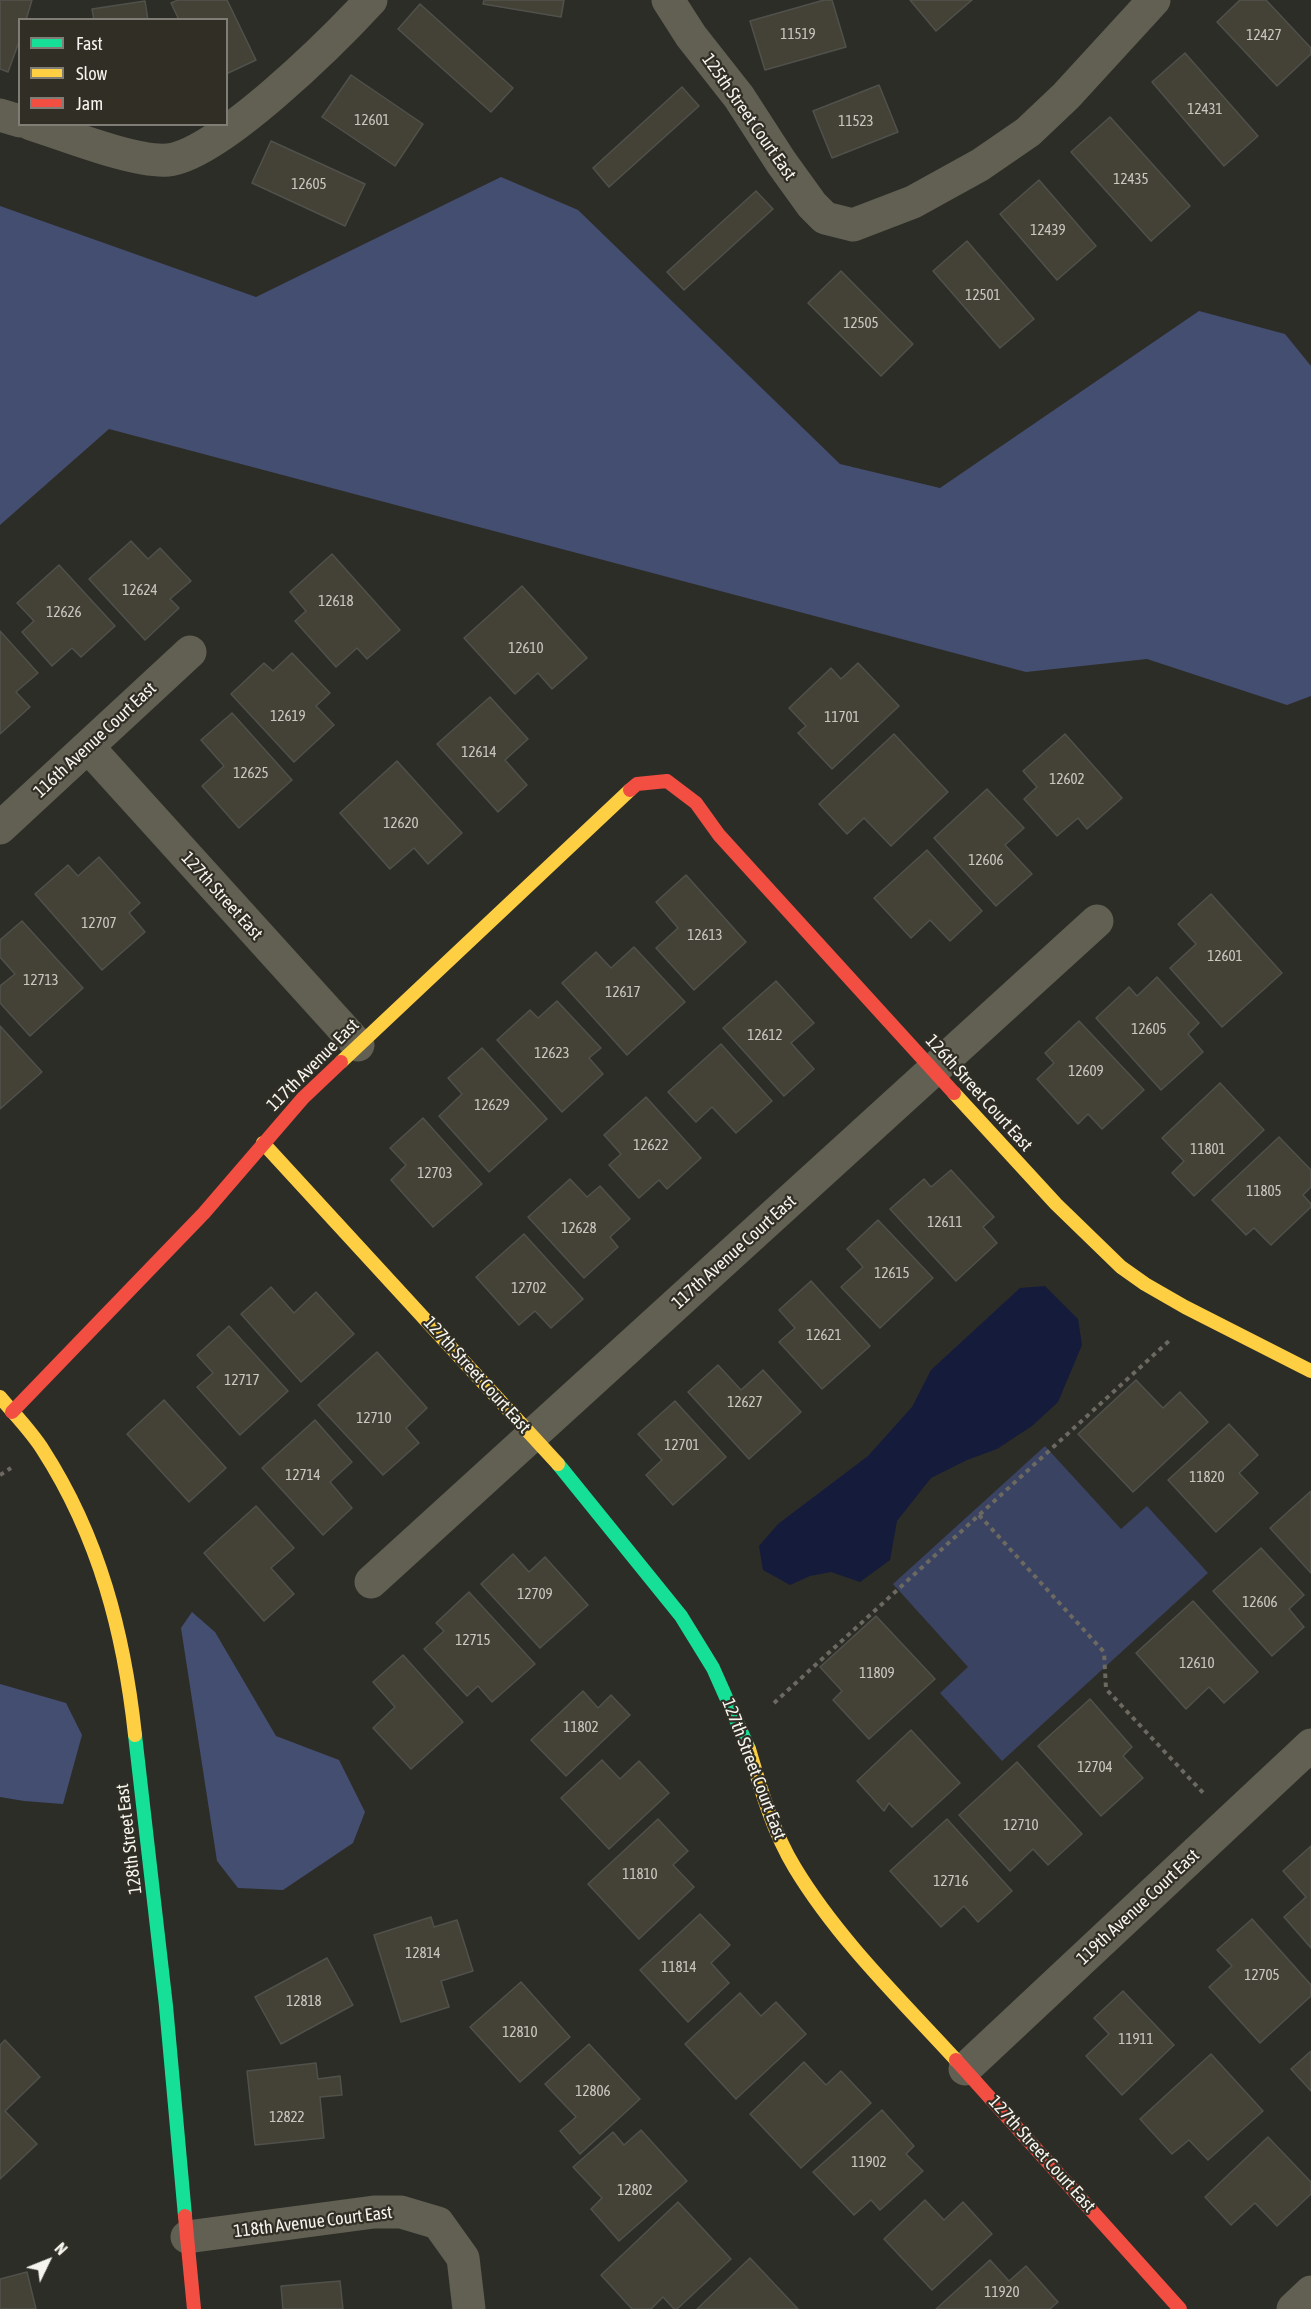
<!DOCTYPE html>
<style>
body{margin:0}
#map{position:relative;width:1311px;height:2309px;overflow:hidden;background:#2d2d28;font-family:"Asap Condensed",sans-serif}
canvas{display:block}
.legend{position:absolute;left:18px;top:18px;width:210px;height:108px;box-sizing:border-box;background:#302e25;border:2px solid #7f7d75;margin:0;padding:8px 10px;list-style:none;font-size:18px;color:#f5f4ee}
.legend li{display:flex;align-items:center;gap:12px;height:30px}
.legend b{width:30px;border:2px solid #7f7d75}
.north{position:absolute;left:18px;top:2231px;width:60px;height:60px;-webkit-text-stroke:4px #302e25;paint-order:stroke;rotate:47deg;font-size:16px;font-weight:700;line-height:24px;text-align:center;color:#f5f4ee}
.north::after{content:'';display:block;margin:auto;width:21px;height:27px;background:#f5f4ee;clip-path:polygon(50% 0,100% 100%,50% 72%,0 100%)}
</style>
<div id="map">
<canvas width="1311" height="2309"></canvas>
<ul class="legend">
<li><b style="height:8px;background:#16e098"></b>Fast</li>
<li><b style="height:8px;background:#ffcf43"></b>Slow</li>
<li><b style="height:8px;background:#f24e42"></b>Jam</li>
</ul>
<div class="north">N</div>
</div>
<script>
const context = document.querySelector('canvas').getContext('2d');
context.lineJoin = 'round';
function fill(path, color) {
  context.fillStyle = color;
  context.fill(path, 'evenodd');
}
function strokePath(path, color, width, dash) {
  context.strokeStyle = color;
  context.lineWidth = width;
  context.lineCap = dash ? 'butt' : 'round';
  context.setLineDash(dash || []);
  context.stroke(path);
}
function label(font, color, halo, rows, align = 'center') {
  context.font = font + ' "Asap Condensed",sans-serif';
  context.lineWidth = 4.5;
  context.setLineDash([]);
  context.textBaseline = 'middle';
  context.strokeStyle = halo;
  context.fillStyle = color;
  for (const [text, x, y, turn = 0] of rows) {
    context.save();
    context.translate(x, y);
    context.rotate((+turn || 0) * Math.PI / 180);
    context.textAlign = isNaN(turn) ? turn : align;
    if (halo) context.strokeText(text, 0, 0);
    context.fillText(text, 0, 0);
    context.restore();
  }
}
fill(new Path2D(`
 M1045 1446 1121 1529 1147 1506 1208 1573 1002 1761 940 1693 968 1667 893 1584Z`), '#3b4363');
fill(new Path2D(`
 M501 177 578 210 840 464 940 488 1199 311 1285 334 1311 366V696L1287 705 1147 659 1026 672 109 429 0 525V206L256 297Z
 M192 1612 215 1632 276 1736 339 1760 365 1812 353 1843 283 1890 238 1888 217 1861 181 1628Z
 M0 1684 66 1703 82 1735 63 1804 24 1801 0 1797Z`), '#444e71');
fill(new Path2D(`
 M1045 1286 1078 1319 1082 1345 1058 1402 1032 1426 997 1449 967 1460 931 1478 897 1521 890 1560 860 1582 831 1572 810 1576 790 1585 763 1570 759 1546 778 1524 868 1456 912 1407 931 1370 1020 1288Z`), '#151b3b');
const building = new Path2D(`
 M0 0H32L26 20H20V39L8 72 0 69Z
 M178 0H227L256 60 226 74V20H179L171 3Z
 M484 0H564L561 17 483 4Z
 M824 0H832L846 47 765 70 750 21Z
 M910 0H972L936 31Z
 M1240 0H1266L1311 48V54L1277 86 1217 22Z
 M145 1 148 20H94L92 9Z
 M420 4 513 88 491 112 398 29Z
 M1185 53 1258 136 1224 166 1152 82Z
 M351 75 423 124 395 166 322 117Z
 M879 85 898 132 832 158 813 111Z
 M682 87 699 106 609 187 593 168Z
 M1110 117 1190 206 1151 241 1071 152Z
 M271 141 365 184 345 226 252 183Z
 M1039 180 1096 246 1057 280 1000 214Z
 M756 191 773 209 684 290 667 272Z
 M967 241 1034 319 1000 348 933 271Z
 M841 271 913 344 881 376 808 303Z
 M131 541 148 559 160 548 191 581 170 599 179 608 145 640 89 579Z
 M332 554 400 630 367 659 357 648 336 667 295 621 306 611 290 592Z
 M59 565 115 626 81 657 72 648 52 666 22 632 34 621 17 603Z
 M522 586 587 658 552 689 538 673 515 694 464 638Z
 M0 631 38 673 16 692 30 707 0 734Z
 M292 653 330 693 316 706 334 725 294 762 231 694 264 663 273 671Z
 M858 663 899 706 832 769 798 733 806 726 789 708 831 668 841 679Z
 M490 697 528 739 505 760 527 785 498 812 437 744Z
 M232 713 292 780 239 828 202 786 224 766 201 740Z
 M894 734 948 792 891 846 864 818 847 834 819 804Z
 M1065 734 1122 798 1087 829 1078 818 1057 836 1024 799 1037 787 1023 771Z
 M397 761 462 833 428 864 414 848 390 869 340 813Z
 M987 789 1024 828 1005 845 1032 874 996 906 934 838Z
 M927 850 982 911 950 941 930 920 911 938 874 898Z
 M99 857 140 903 129 913 145 932 102 970 35 894 68 865 78 876Z
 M686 875 746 942 694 990 656 948 678 928 656 902Z
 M1211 894 1282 973 1222 1027 1170 968 1196 944 1178 924Z
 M22 921 83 988 30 1036 0 1003V986L15 974 0 957V940Z
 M634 947 685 1002 627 1055 562 983 596 952 611 968Z
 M1157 977 1199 1023 1188 1034 1203 1052 1161 1090 1096 1018 1129 987 1137 996Z
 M776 981 814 1023 791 1043 814 1069 784 1096 723 1028Z
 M557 1001 601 1048 589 1058 603 1074 562 1112 497 1040 530 1010 538 1018Z
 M1079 1021 1144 1090 1102 1129 1088 1114 1078 1124 1037 1079 1054 1063 1045 1053Z
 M0 1026 42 1072 0 1109Z
 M721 1044 772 1101 736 1133 712 1107 696 1122 668 1092Z
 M482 1048 547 1119 489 1172 439 1116 462 1094 448 1078Z
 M1220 1083 1264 1130 1194 1196 1172 1173 1184 1161 1162 1138Z
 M646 1097 701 1158 667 1189 659 1180 639 1198 609 1165 621 1154 604 1135Z
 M423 1118 482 1184 433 1227 391 1180 406 1165 390 1148Z
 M1279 1137 1311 1170V1187L1303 1195 1311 1204V1207L1271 1245 1254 1228 1246 1235 1212 1200Z
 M951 1170 994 1217 983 1227 997 1243 956 1281 890 1209 924 1179 931 1187Z
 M570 1179 587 1197 600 1186 630 1219 610 1237 618 1247 584 1278 528 1217Z
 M878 1220 933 1278 880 1328 841 1287 863 1267 847 1249Z
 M524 1234 583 1299 551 1328 535 1311 519 1325 476 1277Z
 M811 1281 870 1346 822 1389 779 1342 795 1328 779 1310Z
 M271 1287 294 1313 316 1292 354 1334 301 1382 241 1314Z
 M229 1326 288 1391 240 1435 197 1387 213 1373 197 1355Z
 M377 1352 427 1408 406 1428 419 1443 383 1475 318 1405Z
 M718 1365 741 1390 763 1370 801 1412 749 1459 688 1392Z
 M1136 1380 1163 1408 1180 1392 1208 1422 1133 1492 1078 1434Z
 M164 1400 226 1468 189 1502 127 1434Z
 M675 1401 726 1457 673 1505 646 1475 662 1460 638 1434Z
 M315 1420 352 1462 330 1482 352 1508 323 1535 262 1468Z
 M1229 1424 1258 1455 1239 1473 1258 1493 1216 1532 1168 1480Z
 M1311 1491V1573L1270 1528Z
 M256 1506 294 1548 271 1568 294 1594 264 1621 204 1553Z
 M1261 1548 1304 1595 1289 1609 1304 1627 1272 1656 1213 1591Z
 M513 1554 529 1572 545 1557 588 1605 540 1648 481 1584Z
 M469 1592 535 1664 492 1702 478 1686 467 1696 424 1649 444 1631 436 1623Z
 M1193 1601 1258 1672 1224 1703 1209 1687 1186 1709 1136 1653Z
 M876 1616 935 1679 869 1739 833 1700 842 1691 820 1667Z
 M403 1655 463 1722 411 1769 373 1728 395 1707 373 1682Z
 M583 1691 598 1708 611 1695 630 1715 566 1776 531 1740Z
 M1090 1699 1132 1747 1123 1756 1143 1778 1101 1816 1038 1746Z
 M911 1730 960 1783 912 1827 889 1803 884 1811 857 1781Z
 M602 1760 620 1779 639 1761 669 1793 609 1849 561 1798Z
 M1017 1762 1082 1834 1048 1865 1033 1849 1010 1871 959 1815Z
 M658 1819 688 1851 673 1865 694 1887 639 1939 588 1884Z
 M947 1819 1012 1891 978 1922 964 1906 941 1927 890 1871Z
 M1311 1846V1948L1284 1917 1306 1897 1283 1871Z
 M700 1914 730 1945 711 1963 729 1983 688 2022 640 1970Z
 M431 1917 434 1927 457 1920 473 1971 441 1981 449 2007 401 2022 374 1935Z
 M1252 1919 1311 1985V1996L1260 2043 1209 1987 1232 1966 1217 1950Z
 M327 1958 353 2005 281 2044 255 1997Z
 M521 1982 570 2037 520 2082 470 2027Z
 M1123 1991 1174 2045 1122 2095 1086 2056 1109 2034 1094 2018Z
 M740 1993 761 2016 776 2002 806 2034 736 2099 685 2044Z
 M5 2040 40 2077 5 2111 37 2144 0 2179V2045Z
 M589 2044 640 2099 580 2154 560 2131 576 2117 545 2084Z
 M1311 2051V2091L1291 2069Z
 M1211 2054 1263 2111 1208 2160 1189 2140 1172 2154 1140 2119Z
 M804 2062 826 2085 841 2071 871 2103 801 2168 750 2114Z
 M316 2063 318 2079 340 2076 342 2095 320 2097 324 2138 255 2145 247 2071Z
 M882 2110 914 2146 906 2154 923 2171 880 2210 871 2200 854 2215 813 2172Z
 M641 2130 687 2181 619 2241 591 2209 602 2198 573 2167 613 2132 624 2145Z
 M1268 2137 1311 2182V2194L1277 2226 1255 2203 1231 2225 1205 2197Z
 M925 2200 944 2220 963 2202 992 2234 932 2290 884 2239Z
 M678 2202 731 2259 677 2309H674L663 2297 651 2309H632L601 2275Z
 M750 2258 798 2309H697Z
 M990 2260 1009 2281 1026 2266 1058 2302 1050 2309H936Z
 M27 2272 36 2309H0V2279Z
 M340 2281 343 2309H283L281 2286Z`);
fill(building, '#444236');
strokePath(building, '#51514c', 1.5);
strokePath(new Path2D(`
 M0 1475 11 1468
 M979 1515 1104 1652 1106 1689 1206 1796
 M774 1703 1170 1340`), '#6b6960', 4, [4.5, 4.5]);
strokePath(new Path2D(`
 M668 0 691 36 739 97 781 162 812 205 825 218 853 225 913 202 980 165 1028 132 1066 96 1154 0
 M0 115 20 121
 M31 124C66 135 135 163 168 160 219 155 335 39 371 0
 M88 747 358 1045
 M0 828 190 652
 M371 1582 1097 921
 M965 2069 1311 1745
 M187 2237 374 2212H401L438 2223 463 2258 469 2309
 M1293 2309 1311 2292`), '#626053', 33);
strokePath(new Path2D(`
 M558 1464 681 1616 713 1668 749 1749
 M135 1735 166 2006 185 2216`), '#16e098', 14);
strokePath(new Path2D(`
 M341 1062 630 790
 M954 1093 1056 1204 1121 1267 1145 1284 1185 1307 1311 1371
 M263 1143 558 1464
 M0 1397C14 1414 31 1431 43 1450 99 1537 124 1633 135 1735
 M749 1749C761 1790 773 1832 795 1868 838 1939 900 1999 956 2060`), '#ffcf43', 14);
strokePath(new Path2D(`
 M630 790 637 784 667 781 696 803 719 835 954 1093
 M12 1412 204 1213 303 1098 341 1062
 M956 2060 1180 2309
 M185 2216 194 2309`), '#f24e42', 14);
label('15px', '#c9c8c0', null, [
 ["11519",798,34],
 ["12427",1264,35],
 ["12431",1205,109],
 ["12601",372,120],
 ["11523",856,121],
 ["12435",1131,179],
 ["12605",309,184],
 ["12439",1048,230],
 ["12501",983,295],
 ["12505",861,323],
 ["12624",140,590],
 ["12618",336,601],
 ["12626",64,612],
 ["12610",526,648],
 ["12619",288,716],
 ["11701",842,717],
 ["12614",479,752],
 ["12625",251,773],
 ["12602",1067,779],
 ["12620",401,823],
 ["12606",986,860],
 ["12707",99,923],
 ["12613",705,935],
 ["12601",1225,956],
 ["12713",41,980],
 ["12617",623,992],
 ["12605",1149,1029],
 ["12612",765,1035],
 ["12623",552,1053],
 ["12609",1086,1071],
 ["12629",492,1105],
 ["12622",651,1145],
 ["11801",1208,1149],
 ["12703",435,1173],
 ["11805",1264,1191],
 ["12611",945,1222],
 ["12628",579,1228],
 ["12615",892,1273],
 ["12702",529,1288],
 ["12621",824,1335],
 ["12717",242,1380],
 ["12627",745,1402],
 ["12710",374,1418],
 ["12701",682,1445],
 ["12714",303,1475],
 ["11820",1207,1477],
 ["12709",535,1594],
 ["12606",1260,1602],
 ["12715",473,1640],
 ["12610",1197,1663],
 ["11809",877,1673],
 ["11802",581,1727],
 ["12704",1095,1767],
 ["12710",1021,1825],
 ["11810",640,1874],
 ["12716",951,1881],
 ["12814",423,1953],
 ["11814",679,1967],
 ["12705",1262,1975],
 ["12818",304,2001],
 ["12810",520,2032],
 ["11911",1136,2039],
 ["12806",593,2091],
 ["12822",287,2117],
 ["11902",869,2162],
 ["12802",635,2190],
 ["11920",1002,2292]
]);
label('18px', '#f5f4ee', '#302e25', [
 ["125th Street Court East",749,117,55],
 ["116th Avenue Court East",95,740,-43],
 ["127th Street East",222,896,48],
 ["117th Avenue East",313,1065,-45],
 ["126th Street Court East",979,1093,48],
 ["117th Avenue Court East",734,1252,-42],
 ["127th Street Court East",477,1375,48],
 ["127th Street Court East",754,1769,69],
 ["128th Street East",129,1839,-97],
 ["119th Avenue Court East",1138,1907,-43],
 ["127th Street Court East",1042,2154,48],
 ["118th Avenue Court East",313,2222,-7]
]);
</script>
